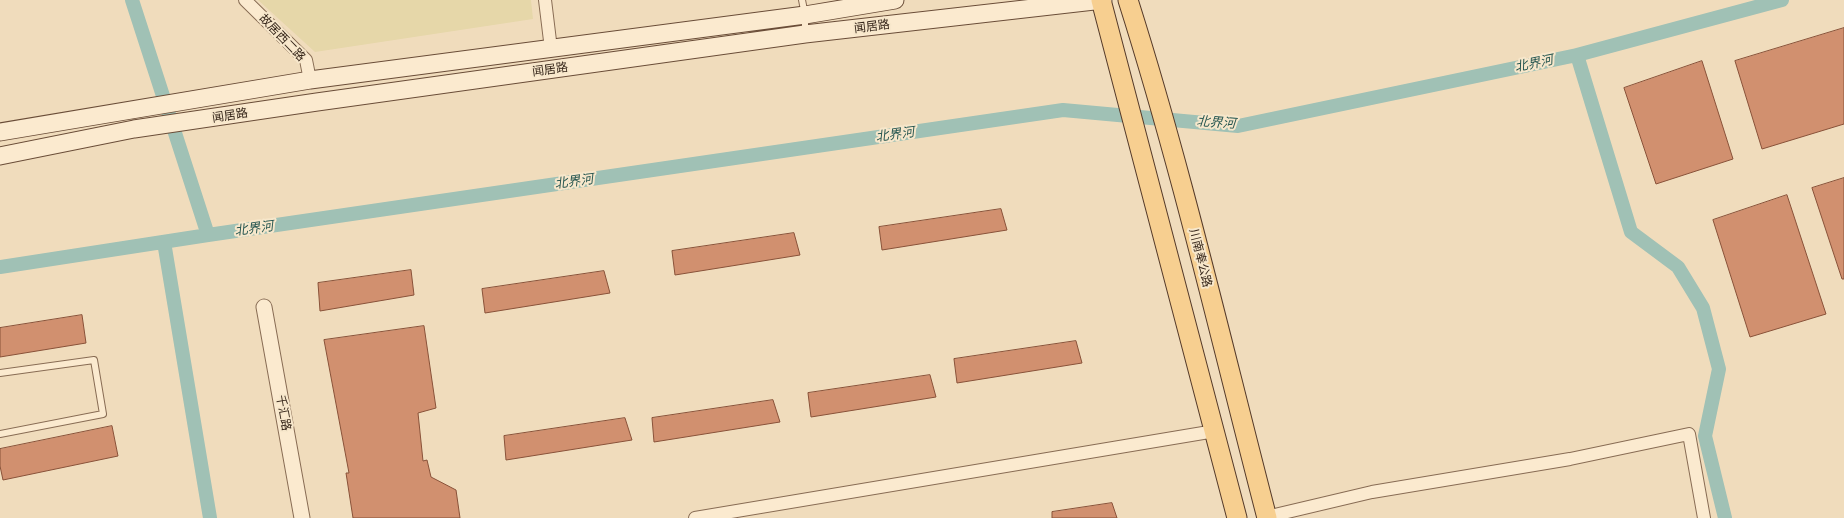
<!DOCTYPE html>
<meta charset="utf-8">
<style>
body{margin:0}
canvas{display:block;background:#f0dcbc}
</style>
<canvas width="1844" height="518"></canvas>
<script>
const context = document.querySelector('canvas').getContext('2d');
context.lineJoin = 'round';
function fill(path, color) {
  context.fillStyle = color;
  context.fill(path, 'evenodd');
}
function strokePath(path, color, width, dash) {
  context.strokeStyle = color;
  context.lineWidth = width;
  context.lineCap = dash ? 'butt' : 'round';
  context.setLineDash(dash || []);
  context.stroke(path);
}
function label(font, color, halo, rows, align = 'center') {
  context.font = font + ' Bitter,"Noto Sans SC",serif';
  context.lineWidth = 4;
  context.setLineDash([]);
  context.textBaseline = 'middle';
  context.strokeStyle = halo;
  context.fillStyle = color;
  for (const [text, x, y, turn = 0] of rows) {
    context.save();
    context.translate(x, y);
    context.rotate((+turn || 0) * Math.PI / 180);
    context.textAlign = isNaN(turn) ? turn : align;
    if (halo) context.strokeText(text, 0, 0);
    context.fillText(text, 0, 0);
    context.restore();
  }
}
fill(new Path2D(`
 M258 0H531L533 19 315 52Z`), '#e6d7a9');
strokePath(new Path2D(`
 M132 0 208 235
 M1577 55 1631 232 1678 267 1703 308 1719 369 1705 436 1725 518
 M164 242 210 518
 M0 267 208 235 1063 110 1238 126 1577 55 1782 0`), '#a0c1b5', 14);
const building = new Path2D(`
 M1844 28V124L1762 149 1735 61Z
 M1702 61 1733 159 1656 184 1624 88Z
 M1844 178V279H1842L1812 188Z
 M1787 195 1826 314 1750 337 1713 220Z
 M1001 209 1007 230 882 250 879 227Z
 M794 233 800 255 675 275 672 251Z
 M411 270 414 295 320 311 318 283Z
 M604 271 610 293 485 313 482 289Z
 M82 315 86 343 0 357V328Z
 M424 326 436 408 418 413 423 461 427 460 431 477 456 490 460 518H353L346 473H349L324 340Z
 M1076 341 1082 363 957 383 954 359Z
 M930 375 936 397 811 417 808 393Z
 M773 400 780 422 654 442 652 418Z
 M625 418 632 440 506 460 504 436Z
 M112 426 118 456 3 480 0 466V449Z
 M1112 503 1117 518H1052V512Z`);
fill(building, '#d1906f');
strokePath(building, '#895239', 1);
const service = new Path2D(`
 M802 0 805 15V33
 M0 373 94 360 103 414 0 434`);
const minor = new Path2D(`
 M245 0 306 60 310 80
 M545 0 551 49
 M1266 517 1372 492 1570 459 1689 434 1704 518
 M695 518 1215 431`);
const tertiary = new Path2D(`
 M264 307 302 518`);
const secondary = new Path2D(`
 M0 132 310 80 805 15 895 0
 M0 156 134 129 317 102 805 34 1103 0`);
const primary = new Path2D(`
 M1101 0 1237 518
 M1128 0C1182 170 1222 345 1267 518`);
strokePath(service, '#886c54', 8);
strokePath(minor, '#886c54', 14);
strokePath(tertiary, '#886c54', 17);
strokePath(secondary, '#6a4d38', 19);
strokePath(primary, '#553a29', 21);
strokePath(service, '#fbeacf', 6);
strokePath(minor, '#fbeacf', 12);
strokePath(tertiary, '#fbeacf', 15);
strokePath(secondary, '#fbeacf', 17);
strokePath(primary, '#f7cf90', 19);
label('12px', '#36261a', '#f7e7cb', [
 ["闻居路",872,27,-7],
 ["故居西二路",282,38,46],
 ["闻居路",550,70,-8],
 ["闻居路",230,116,-9],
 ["川南奉公路",1200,258,76],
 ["千汇路",283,413,80]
]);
label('italic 13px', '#285751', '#f7e7cb', [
 ["北界河",1534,64,-12],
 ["北界河",1216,123,4],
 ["北界河",895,135,-8],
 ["北界河",574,182,-8],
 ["北界河",254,229,-8]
]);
</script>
